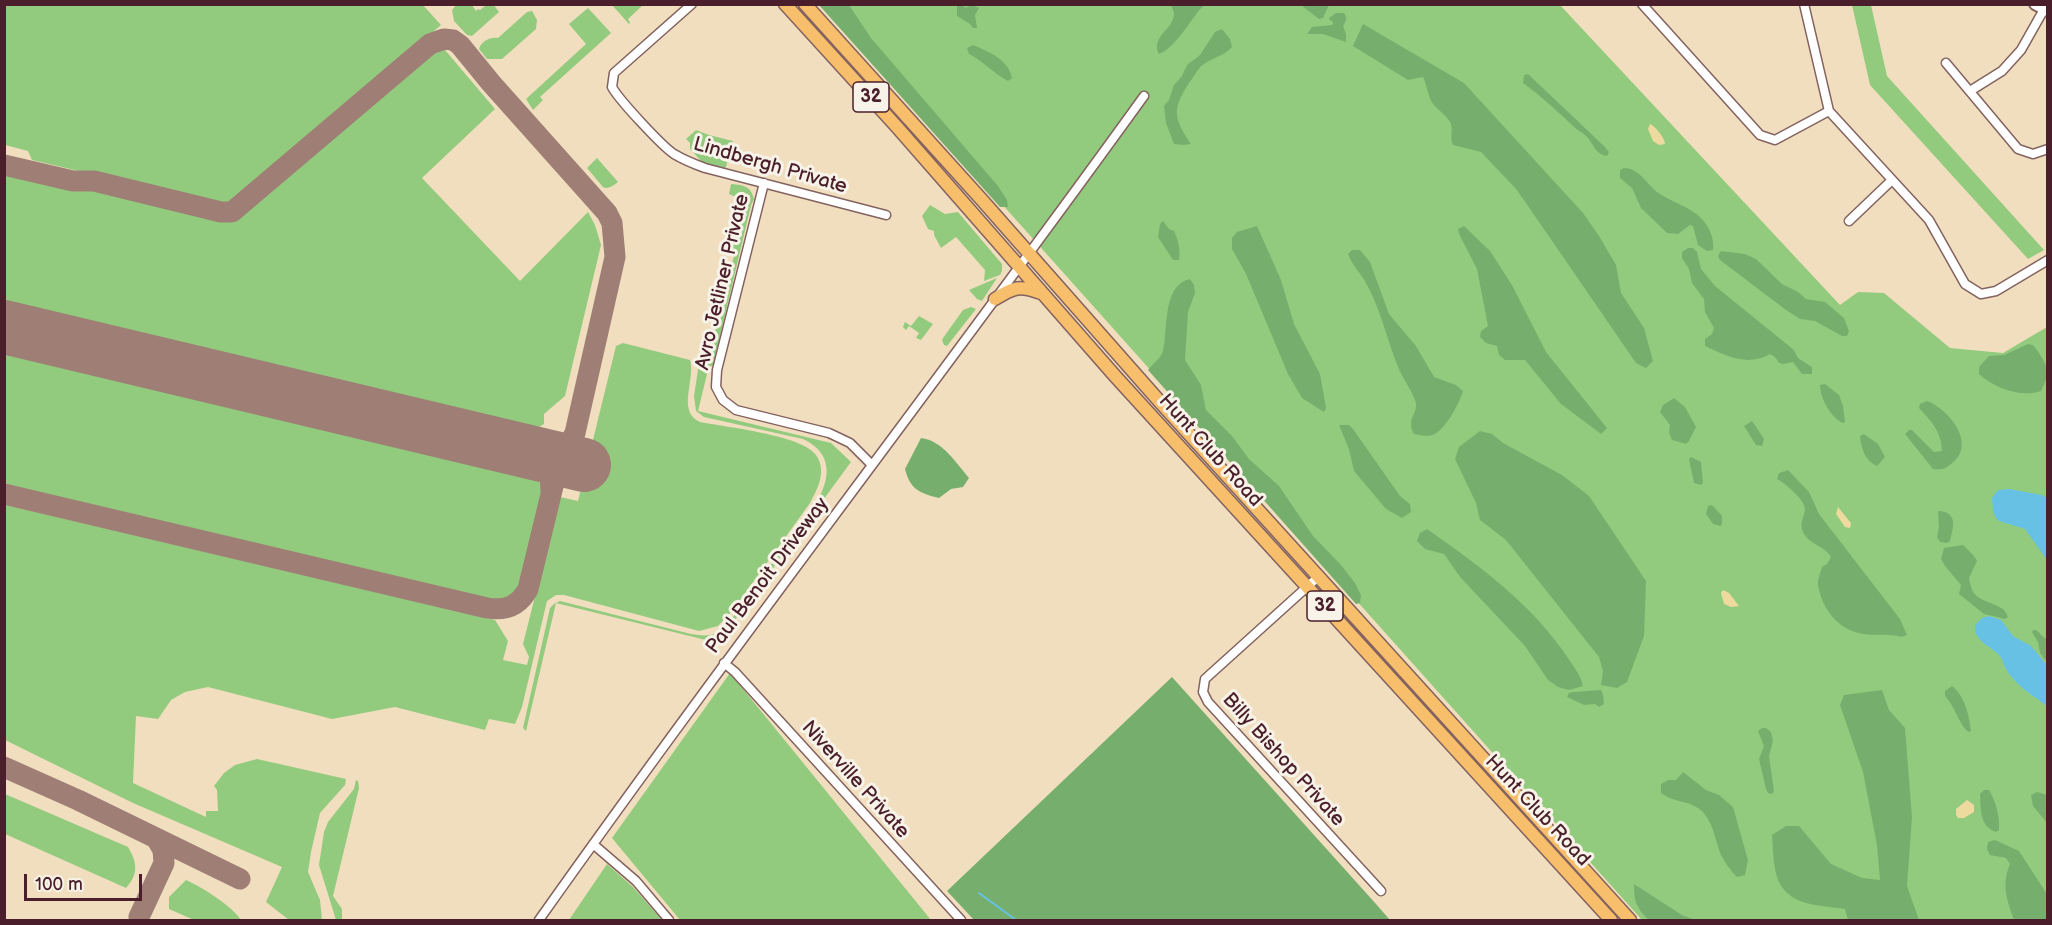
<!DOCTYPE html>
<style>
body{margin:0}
#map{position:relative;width:2052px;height:925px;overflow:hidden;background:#f1debf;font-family:"Balsamiq Sans",sans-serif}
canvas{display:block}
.frame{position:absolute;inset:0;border:6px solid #4a1f2b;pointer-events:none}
.scale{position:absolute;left:24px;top:874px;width:118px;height:27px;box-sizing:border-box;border:3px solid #4a1f2b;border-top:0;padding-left:8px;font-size:18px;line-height:21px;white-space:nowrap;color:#4a1f2b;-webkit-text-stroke:4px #f7f3e8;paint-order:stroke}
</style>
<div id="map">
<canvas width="2052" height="925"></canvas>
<div class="frame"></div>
<div class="scale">100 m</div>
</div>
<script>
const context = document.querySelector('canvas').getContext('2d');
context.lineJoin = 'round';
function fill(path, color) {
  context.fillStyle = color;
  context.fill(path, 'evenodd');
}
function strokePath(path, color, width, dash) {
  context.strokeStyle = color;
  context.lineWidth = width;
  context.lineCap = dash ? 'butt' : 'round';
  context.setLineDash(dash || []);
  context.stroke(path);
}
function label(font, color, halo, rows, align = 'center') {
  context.font = font + ' "Balsamiq Sans",sans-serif';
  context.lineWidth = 6;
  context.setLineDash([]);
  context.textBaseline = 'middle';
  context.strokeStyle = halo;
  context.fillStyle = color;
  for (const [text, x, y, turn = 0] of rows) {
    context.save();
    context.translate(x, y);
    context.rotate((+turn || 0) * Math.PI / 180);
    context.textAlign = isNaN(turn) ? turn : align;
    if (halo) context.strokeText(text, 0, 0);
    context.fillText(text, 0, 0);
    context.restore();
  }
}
fill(new Path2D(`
 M422 4 441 25 239 200 223 205 32 160 28 151 5 145V5Z
 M493 4 499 12 472 36 467 35 454 21 452 10 456 5H472L476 11 478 9 480 10 486 5Z
 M612 5H643L628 19 630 23 629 24Z
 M824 5H1560L1840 305 1858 292 1884 293 1950 348 2003 353 2047 327V920H1642Z
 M1852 5H1871L1887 76 2044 250 2028 259 1870 85Z
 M588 8 611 33 540 97 543 100 533 110 526 99 586 44 569 24Z
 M532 11 537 20 536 29 502 59H487L479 49C482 41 489 37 498 38L527 12Z
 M433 50H445L495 109 422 178 520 281 588 212 595 225 601 245 565 396 544 414V424L524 436 5 311V171L86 190 90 187 232 221Z
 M696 130 709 135 733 141 726 167 724 169 703 163 690 149V143L686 139Z
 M597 158 618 182C614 185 608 190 603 187L587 168Z
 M731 184C745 185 751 187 754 199L751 205 713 366H709L698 411 831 443 851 462 718 643 556 603 526 731 523 728 550 608 554 604 560 601 691 634C704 636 713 637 724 629L816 503C831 478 833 453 803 439L704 417 696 411 694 396 699 363 707 364 735 252 730 250 742 200 729 194Z
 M930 205 945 214 958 212 1002 264V271L1000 275 984 281 985 270 956 237 941 248 934 235V231L928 229 922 216Z
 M997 278 982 301 977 299 969 290Z
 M971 307 976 309 947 346 944 345 942 340 943 338 963 310Z
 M919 316 933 324 921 340 916 338 919 333 909 326 906 330 903 327 905 322 911 326Z
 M5 342 529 466 543 488 520 590 497 603 5 484Z
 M623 343 690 360C696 380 676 411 700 422 725 427 802 435 816 455 827 471 818 488 810 503L733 610 718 626 699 631 564 595H556L547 601 522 707 515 724 489 719 485 730 395 707 332 719 208 687 185 692 171 700 158 719 136 716 133 783 206 817V811H218L217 790 214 786 224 773 235 765 257 759 346 779 345 785 320 813 311 852 308 872 320 900 322 920H289L266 902 282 867 133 803 5 740 6 505 495 620 508 641 503 660 527 665 529 657 523 644 560 497 578 501 616 346Z
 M730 673 931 920H680L612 838Z
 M356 780 358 781 359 788 333 896 342 909V920H336L319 865 324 832 328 822 354 789Z
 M5 794 128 847C137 862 139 874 126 888L5 834Z
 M607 864 633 887 662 920H569Z
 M186 880C202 887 232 906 241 920H194L169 909V897Z`), '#93cb7e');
fill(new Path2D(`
 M819 5H849L871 38 998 186 1007 200 1008 207H1000Z
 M957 5H963L965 8 972 5 979 8 975 15 977 28H973L970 24 957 16Z
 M1171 5H1204C1191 18 1176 48 1159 54 1150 37 1174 29 1174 14 1174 11 1172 8 1171 5Z
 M1301 5H1329L1323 18 1319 19Z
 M1336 13H1344C1348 18 1346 21 1343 26L1346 34V42L1323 34H1307L1312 27 1332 25 1333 22 1330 20 1329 18Z
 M1363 24 1464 83 1583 213 1599 236 1616 265 1621 293 1644 328 1653 361 1646 368 1636 363 1517 190 1481 152 1453 145C1449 137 1454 129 1450 122 1446 115 1438 110 1433 104 1428 97 1427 85 1423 77L1408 80 1353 46Z
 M1222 29 1230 39 1232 47C1224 56 1214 57 1204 64 1197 69 1194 77 1189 83 1172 110 1173 117 1191 144L1183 145 1174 144 1166 123 1164 106 1169 100 1174 85 1182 76 1187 65 1200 55 1215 32Z
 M973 45C988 51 1009 60 1012 78L1008 81C993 73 983 61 969 54L967 48Z
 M1528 74 1604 146 1609 152 1607 156C1595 154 1594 145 1588 138 1584 133 1578 131 1573 126 1557 111 1541 96 1523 83L1524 75Z
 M1624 168C1639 168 1647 184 1657 192 1671 202 1691 207 1702 219 1709 226 1715 240 1713 250L1707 251 1698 245 1693 226 1690 225 1678 234 1667 233 1641 208 1632 188 1620 178V170Z
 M1163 221 1169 229 1174 231C1178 239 1181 251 1179 260H1173L1158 237 1160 224Z
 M1257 226 1281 280 1294 324 1320 374 1326 408 1324 412 1302 398 1288 374 1246 274 1232 249V238L1237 232Z
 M1464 226 1490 251 1512 285 1546 352 1607 428 1601 434 1561 404 1525 360H1505L1499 355 1497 346 1486 343 1480 337 1481 331 1488 326 1477 269 1459 234 1458 229Z
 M1688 248H1693L1697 252 1701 269 1715 286 1794 350 1798 358 1812 367V374H1802L1793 362 1784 364 1779 363 1775 357 1770 354C1748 367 1726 356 1705 346V339L1712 334 1714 328 1705 312 1704 299 1692 283 1689 269 1682 258V252Z
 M1352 250H1360L1370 262 1389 314 1416 346 1434 377 1456 385 1463 391C1459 404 1444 434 1429 436 1424 436 1419 435 1414 434 1405 417 1420 414 1415 400 1411 389 1403 379 1398 367 1388 342 1380 308 1367 285 1362 274 1352 266 1348 254Z
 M1721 251 1745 254 1756 259 1782 284 1798 292 1806 299 1825 302 1844 318 1849 331 1847 336H1842L1815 321 1800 319 1786 310 1720 260 1718 256Z
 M1190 279 1194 285 1195 293 1188 312 1185 360 1201 385 1206 410 1232 436 1249 459 1279 486 1313 536 1341 565 1355 583 1361 595 1360 603 1356 604 1148 370C1153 363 1160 360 1163 351 1168 330 1162 285 1190 279Z
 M2028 344 2033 345C2046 362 2052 371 2041 391 2021 398 1994 388 1979 374V367L1989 356 2004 355Z
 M1825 384 1839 395 1843 406 1845 422 1843 423C1831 418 1820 398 1820 385Z
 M1674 398 1685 407 1696 427 1689 441 1686 444 1672 440 1669 433 1670 425 1660 412 1663 405Z
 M1927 401C1949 409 1978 445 1951 464 1945 469 1941 470 1933 469L1905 434 1909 430H1912L1934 452 1942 451C1941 431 1932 422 1919 408L1920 404Z
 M1752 421 1764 439 1762 446 1756 445 1744 426Z
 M1339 425H1349L1353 429 1400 496 1410 504 1411 512 1402 518 1386 509 1354 471 1349 449Z
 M1480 431 1492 434 1503 443 1562 475 1589 496 1646 581 1644 636 1627 682 1617 688 1601 685 1603 671 1599 657 1506 540 1480 520 1476 503 1455 459 1459 447Z
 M1864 434 1878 444 1885 457 1877 466C1865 461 1861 448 1860 436Z
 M921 438C942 440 957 464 969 478L963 487 951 489 939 498C919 493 910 489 905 469Z
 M1691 457 1701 462 1703 483 1701 485 1694 483 1689 459Z
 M1788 470 1809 492 1819 514 1900 619 1907 635 1901 637C1889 633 1876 636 1863 634 1838 630 1822 609 1818 585 1817 579 1821 572 1822 567L1827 564 1831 557C1825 546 1808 544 1803 532 1799 524 1804 518 1805 509 1805 500 1785 483 1777 479L1779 473Z
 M1712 505 1722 516V524L1720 526 1713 524 1706 514 1708 506Z
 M1938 511C1959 512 1953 528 1950 541L1947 543 1940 542 1937 537 1939 527Z
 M1427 529C1480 566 1532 604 1568 658 1574 667 1581 676 1583 686L1569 690 1558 687 1548 680 1525 646 1460 577 1444 554 1425 549 1417 541 1420 533Z
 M1963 545C1968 550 1975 556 1977 561L1969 578C1970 582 1971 588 1973 592 1982 605 2004 602 2008 617L2005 619 1984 614 1959 594 1961 585 1945 566 1941 559 1944 548Z
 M2033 630H2036L2047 640V659L2045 660 2040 653 2038 642 2032 632Z
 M1172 677 1376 904 1390 920H974L947 891Z
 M1952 686C1965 696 1969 715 1971 731L1969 732C1960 727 1955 706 1945 696V691Z
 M1601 690 1603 695 1604 704 1599 707 1595 704 1584 705 1567 697 1569 693 1573 692Z
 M1882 690 1889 710 1905 728 1912 817 1907 886 1919 920H1848L1845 909C1820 905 1787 907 1777 877 1773 864 1773 848 1772 835L1786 826H1799L1831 864 1862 878 1880 880 1877 845 1863 772 1840 705 1844 695Z
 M1762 728H1766L1771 732 1773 741 1769 756 1774 791 1772 794 1768 793 1766 789 1759 759 1764 746 1758 731Z
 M1683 772 1706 790 1719 795 1733 807 1748 860 1745 875 1737 877C1731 871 1725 863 1721 855 1715 840 1714 825 1703 812 1691 800 1674 803 1661 793V784L1668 780H1676Z
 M1984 790H1989C1996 802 2000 816 1999 830L1996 832C1979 826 1981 809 1980 794Z
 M2037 792 2047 795V823L2033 806 2031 795Z
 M1995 840 2019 851 2045 891 2047 895V920H2014C2007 900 2001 885 2010 864L2006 858 1990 855 1987 849 1988 842Z
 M1634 884 1682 915 1695 920H1649C1636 908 1634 901 1634 884Z`), '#76af6d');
fill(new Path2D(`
 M1650 124C1655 126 1665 138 1665 144L1659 145 1653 141 1648 129Z
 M1838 507 1851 523 1850 528 1845 527 1836 514Z
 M1723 590 1729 593 1739 606 1731 607 1724 604 1721 593Z
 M1967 800 1974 805V812L1964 818H1958L1956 815V809Z`), '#eeda9e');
fill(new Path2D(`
 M2009 489 2042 495 2047 498V560L2025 529 1999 521 1996 518 1993 512 1992 498 1998 490Z
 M1989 616 2001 620 2013 636 2031 646 2047 665V706C2032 695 2015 685 2006 669 2003 664 2003 660 2000 656 1991 646 1973 641 1975 625L1982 618Z`), '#67c1e4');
strokePath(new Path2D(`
 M979 893 1016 920`), '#67c1e4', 2);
strokePath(new Path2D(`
 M4 165 73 181H94L221 212H232L430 44 444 39 453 40 460 45 491 83 607 213 612 223 615 257 575 433 561 459 556 474 528 589C519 606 505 611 487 608L4 494
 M4 329 62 343
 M450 435C471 440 531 448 544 464 550 472 551 482 551 491
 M4 767 78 800 240 879
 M139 917 164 863 163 850 156 838`), '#9e7e75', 21);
strokePath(new Path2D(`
 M4 327 584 465`), '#9e7e75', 54);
const minor = new Path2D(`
 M692 4 614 73 612 87C619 100 662 146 674 154 684 160 694 164 705 168L886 215
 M1642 4 1760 135 1775 140 1829 111
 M1804 4 1829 111 1929 220 1965 284 1981 294 1996 291 2048 260
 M1946 63 2018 149 2033 154 2048 149
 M1970 91 2002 71 2021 50 2047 4
 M764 183 717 370 716 387 723 400 736 410 829 433 850 443 872 465
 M1849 221 1892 180
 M1318 577 1205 679 1203 692 1208 702 1381 891
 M724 663 735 672 961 920
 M593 844 636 881 669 920
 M539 920C736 642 945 372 1144 96`);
const tertiary = new Path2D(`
 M2035 4 2048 11`);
const primary = new Path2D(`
 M785 4 897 127 1115 376 1611 920
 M805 4 982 200 1160 402 1630 920
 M995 299C1014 287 1019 285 1041 293`);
strokePath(minor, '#84625f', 11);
strokePath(tertiary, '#84625f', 14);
strokePath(primary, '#84625f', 15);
strokePath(minor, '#fff', 8);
strokePath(tertiary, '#fff', 10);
strokePath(primary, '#f7bf6c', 12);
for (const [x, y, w] of [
 [871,97,36],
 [1325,606,36]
]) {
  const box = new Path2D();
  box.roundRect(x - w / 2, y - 15, w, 30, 4.5);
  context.fillStyle = '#f7f3e8';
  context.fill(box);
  strokePath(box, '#4a1f2b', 1.5);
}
label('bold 18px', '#4a1f2b', null, [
 ["32",871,97],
 ["32",1325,606]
]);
label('20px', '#4a1f2b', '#f7f3e8', [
 ["Lindbergh Private",770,166,16],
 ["Avro Jetliner Private",723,282,-77],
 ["Hunt Club Road",1210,451,48],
 ["Paul Benoit Driveway",768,576,-53],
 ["Billy Bishop Private",1283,760,48],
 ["Niverville Private",855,780,48],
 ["Hunt Club Road",1537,811,47]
]);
</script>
